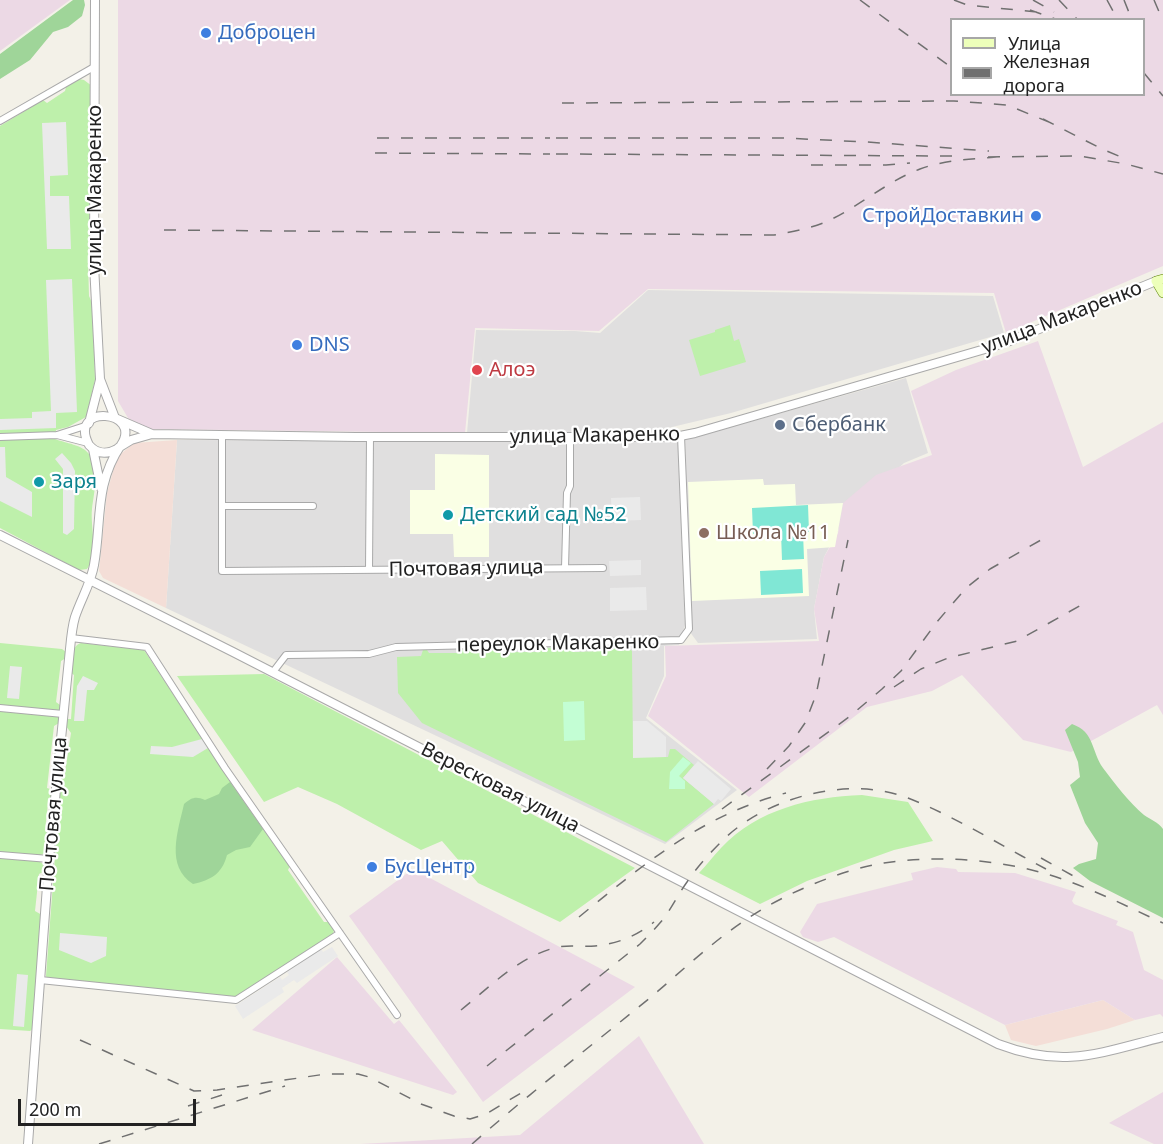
<!DOCTYPE html>
<meta charset="utf-8">
<style>
body{margin:0}
#map{position:relative;width:1163px;height:1144px;overflow:hidden;background:#f3f1e8;font-family:"Noto Sans",sans-serif}
canvas{display:block}
.legend{position:absolute;left:950px;top:18px;width:195px;height:78px;box-sizing:border-box;background:#fff;border:2px solid #a7a7a7;margin:0;padding:8px 10px;list-style:none;font-size:18px;color:#222}
.legend li{display:flex;align-items:center;gap:12px;height:30px}
.legend b{width:30px;border:2px solid #a7a7a7}
.scale{position:absolute;left:18px;top:1099px;width:178px;height:27px;box-sizing:border-box;border:3px solid #222;border-top:0;padding-left:8px;font-size:18px;line-height:21px;white-space:nowrap;color:#222;-webkit-text-stroke:4px #fff;paint-order:stroke}
</style>
<div id="map">
<canvas width="1163" height="1144"></canvas>
<ul class="legend">
<li><b style="height:8px;background:#edffba"></b>Улица</li>
<li><b style="height:8px;background:#707070"></b>Железная дорога</li>
</ul>
<div class="scale">200 m</div>
</div>
<script>
const context = document.querySelector('canvas').getContext('2d');
context.lineJoin = 'round';
function fill(path, color) {
  context.fillStyle = color;
  context.fill(path, 'evenodd');
}
function strokePath(path, color, width, dash) {
  context.strokeStyle = color;
  context.lineWidth = width;
  context.lineCap = dash ? 'butt' : 'round';
  context.setLineDash(dash || []);
  context.stroke(path);
}
function label(font, color, halo, rows, align = 'center') {
  context.font = font + ' "Noto Sans",sans-serif';
  context.lineWidth = 4.5;
  context.setLineDash([]);
  context.textBaseline = 'middle';
  context.strokeStyle = halo;
  context.fillStyle = color;
  for (const [text, x, y, turn = 0] of rows) {
    context.save();
    context.translate(x, y);
    context.rotate((+turn || 0) * Math.PI / 180);
    context.textAlign = isNaN(turn) ? turn : align;
    if (halo) context.strokeText(text, 0, 0);
    context.fillText(text, 0, 0);
    context.restore();
  }
}
fill(new Path2D(`
 M648 290 993 296 1004 333 731 413 651 432 467 433 476 330 575 331 600 333Z
 M906 378 928 453 904 463 845 517 824 557 814 609 817 639 698 643 690 632 685 440Z
 M177 440 678 441 685 625 679 645 664 646V676L646 718 737 790 665 844 166 608Z`), '#e0dfdf');
fill(new Path2D(`
 M177 440 166 608 103 578 99 571 107 493 117 457 134 443Z
 M1103 1000 1135 1020 1107 1029 1036 1046 1011 1040 1005 1025Z`), '#f4ded7');
fill(new Path2D(`
 M0 0H70L0 51Z
 M118 0H1163V266L1006 333 994 293 648 289 599 331 475 328 465 433 147 429 128 418 118 401ZM952 20H1144V94H952Z
 M1038 341 1083 467 1163 422V715L1157 705 1071 752 1023 740 962 675 932 691 867 707 749 797 648 716 666 676 665 646 819 641 814 609 824 557 838 533 843 503 876 475 932 455 911 391 956 370Z
 M937 867 956 869 958 872 1015 873 1076 892 1072 901 1074 904 1118 921 1116 925 1133 932 1144 970 1163 980V1017L1160 1014 1135 1020 1103 1000 1005 1025 834 937 818 942 803 937 800 932 817 904 913 880 911 873Z
 M413 869 605 971 635 987 483 1102 349 916Z
 M337 957 394 1024 399 1020 457 1092 453 1095 252 1030Z
 M639 1036 704 1144H360L520 1135Z
 M1163 1092V1144H1154L1109 1123Z`), '#ecd9e5');
fill(new Path2D(`
 M435 454 489 455V557H454L453 534H410V490H435Z
 M763 479 764 485 795 484 796 505 843 503 835 547 807 549 809 596 692 601 688 482Z`), '#faffe5');
fill(new Path2D(`
 M79 79 84 80 92 86 91 256 88 261 89 296 93 305 95 380 86 417 68 427 56 430 55 439C65 443 83 445 89 454 100 470 94 492 92 509 90 527 99 553 87 569L79 570 0 528V126L43 100 47 103 65 91 66 87Z
 M730 325 734 341 739 339 746 362 700 376 689 340 715 332V330Z
 M0 643 62 649 66 652V658L61 661 56 702 60 705 59 723 54 726 47 788 53 790 51 802 48 803 45 830 49 836 46 852 41 855 40 862 45 865V871L39 874 35 911 42 915 33 1029 30 1031 0 1029Z
 M81 643 144 650 223 770 290 866 288 870 324 922H329L334 930 333 934 235 998 47 978 46 976 61 776 65 772 71 733 66 726 67 719H71L74 675 71 673C72 663 70 646 81 643Z
 M572 647 574 652 600 651 602 647H627L632 651 633 757H668L670 749H675L694 765 683 778 714 804 666 842 422 723 398 693 397 657 421 656 423 650H427L429 653H461L463 649H497L499 652H539L542 648Z
 M264 674 635 868 560 922 478 883 442 841 421 850 337 804 298 787 264 802 177 676Z
 M862 795 908 802 933 841 894 850 807 881 760 904 699 873C707 865 713 856 721 848 758 809 810 797 862 795Z`), '#bef0ab');
fill(new Path2D(`
 M73 0H84L85 5 82 16 68 27 53 32 30 60 0 79V54Z
 M1072 724C1095 732 1091 751 1103 768 1115 784 1129 802 1144 815 1151 820 1158 822 1163 829V918L1090 881 1073 868 1079 864 1096 859 1098 843 1085 823 1070 785 1080 777 1078 762 1065 730Z
 M230 782 263 829 250 847 236 850 227 855C222 874 211 880 193 884 165 866 178 831 184 804 192 797 196 796 205 800L219 794 222 788Z`), '#9fd599');
fill(new Path2D(`
 M584 701 585 740 564 741 563 702Z
 M683 757 691 763 679 776 685 781V789H669L670 772Z`), '#c3fed4');
fill(new Path2D(`
 M808 505 809 532H803L804 559 782 560 781 533 753 534 752 508Z
 M802 569 803 593 761 595 760 571Z`), '#80e7d5');
fill(new Path2D(`
 M66 122 68 175 50 176V196H69L71 249H47L42 123Z
 M72 279 77 412 56 413V428L0 430V419L32 418V412L51 411 46 280Z
 M0 447H5L6 477 32 492V517L0 501Z
 M62 453 71 463 75 471 74 529 67 535 63 533V469L55 459Z
 M640 497 641 520 612 521 611 498Z
 M641 560V575L610 576 609 561Z
 M646 587 647 610 610 611V588Z
 M10 666 22 667 19 699 7 698Z
 M83 676 98 683 94 690H87L84 721H74L77 686Z
 M633 721H647L666 737V757L633 758Z
 M202 739 208 748 193 757 150 754 151 746 172 747Z
 M698 761 731 789 721 801 718 799 714 804 683 778Z
 M60 933 107 937 106 956 91 963 59 950Z
 M332 947 338 956 297 983 294 980 282 988 284 992 243 1019 235 1006 280 977 282 980 289 975 287 972 321 949 323 952Z
 M17 974 28 975 24 1027 13 1026Z`), '#eaeaea');
const minor = new Path2D(`
 M0 121 94 67
 M57 435 88 443
 M222 435V571L603 568
 M0 437 57 435 88 425
 M222 506H313
 M565 568 567 493 570 486V438
 M369 570 370 437
 M71 638 147 647 225 768 397 1015
 M273 672 286 655 369 654 396 647 681 640 689 629 681 436
 M0 708 63 714
 M0 855 49 859
 M40 980 236 1000 340 933`);
const tertiary = new Path2D(`
 M95 0 94 265 100 379 115 418 152 434
 M89 423 100 380
 M118 448 131 440 152 434 356 437H675L695 433 985 349 1010 341 1156 281
 M93 449 101 488
 M0 535 233 652 998 1044C1064 1069 1099 1053 1163 1037
 M28 1144 49 859 70 649C71 638 72 627 75 617 81 599 91 583 94 565 102 521 94 485 121 445 144 410 67 403 89 445 97 454 106 455 117 449`);
const secondary = new Path2D(`
 M1163 279 1156 281 1163 293`);
strokePath(minor, '#a9a9a9', 8);
strokePath(tertiary, '#a9a9a9', 10);
strokePath(secondary, '#598200', 10);
strokePath(minor, '#fff', 6);
strokePath(tertiary, '#fff', 8);
strokePath(secondary, '#edffba', 9);
strokePath(new Path2D(`
 M860 0 952 68
 M954 0 967 5 1037 12
 M1033 0 1054 12
 M1059 0 1078 20
 M1107 0 1118 20
 M1124 0 1132 20
 M1154 0 1163 21
 M1030 10 1058 20
 M1144 48V50
 M1144 73 1163 96
 M562 103 954 101 1007 105 1049 122
 M1043 119 1102 149 1121 157
 M377 138H550
 M556 138H783L867 142 989 151
 M375 153 550 154
 M556 154 952 156
 M988 157 1079 156 1126 164 1163 174
 M811 165H886L910 163
 M164 230 774 235C790 232 807 229 823 223 857 209 885 182 920 169 944 160 971 159 997 157
 M894 687 921 669 948 658 1017 641 1083 604
 M767 769 789 746 805 723 816 695 848 540
 M722 809 849 717 882 689 901 671 936 623 966 588 990 569 1048 536
 M1041 858 1077 878
 M579 917C644 864 702 815 786 793
 M461 1010C491 986 519 956 558 947 570 945 583 947 595 946 617 944 637 936 654 922
 M80 1040 194 1091 217 1090 326 1074H358L369 1077 421 1104 454 1116 470 1119 486 1114 526 1090
 M487 1066 640 944C647 937 653 931 659 924 670 912 677 896 687 882 697 867 709 854 722 841 766 797 849 775 908 798 956 817 1000 845 1046 869
 M188 1106 222 1095
 M99 1144 285 1086
 M472 1144C530 1093 591 1046 651 997 683 970 714 940 750 917 784 894 843 869 884 863 937 855 998 859 1050 875 1089 887 1126 906 1163 923`), '#707070', 1.5, [12, 12]);
for (const [x, y, r, color] of [
 [206,33,6,"#3f7fe0"],
 [1036,216,6,"#3f7fe0"],
 [297,345,6,"#3f7fe0"],
 [477,370,6,"#e0444e"],
 [780,425,6,"#5c6f8a"],
 [39,482,6,"#0f9aa8"],
 [448,515,6,"#0f9aa8"],
 [704,533,6,"#8d6e63"],
 [372,867,6,"#3f7fe0"]
]) {
  const dot = new Path2D();
  dot.arc(x, y, r, 0, 2 * Math.PI);
  context.fillStyle = color;
  context.fill(dot);
  strokePath(dot, '#fff', 2);
}
label('20px', '#366cbe', '#fff', [
 ["Доброцен",218,33],
 ["СтройДоставкин",1024,216,"right"],
 ["DNS",309,345],
 ["БусЦентр",384,867]
], 'left');
label('20px', '#222', '#fff', [
 ["улица Макаренко",95,190,-90],
 ["улица Макаренко",1062,318,-21],
 ["улица Макаренко",595,436,-1],
 ["Почтовая улица",466,569,-1],
 ["переулок Макаренко",558,644,-1],
 ["Вересковая улица",500,788,27],
 ["Почтовая улица",54,814,-85]
]);
label('20px', '#be3a42', '#fff', [
 ["Алоэ",489,370]
], 'left');
label('20px', '#4e5e75', '#fff', [
 ["Сбербанк",792,425]
], 'left');
label('20px', '#0d838f', '#fff', [
 ["Заря",51,482],
 ["Детский сад №52",460,515]
], 'left');
label('20px', '#785e54', '#fff', [
 ["Школа №11",716,533]
], 'left');
</script>
